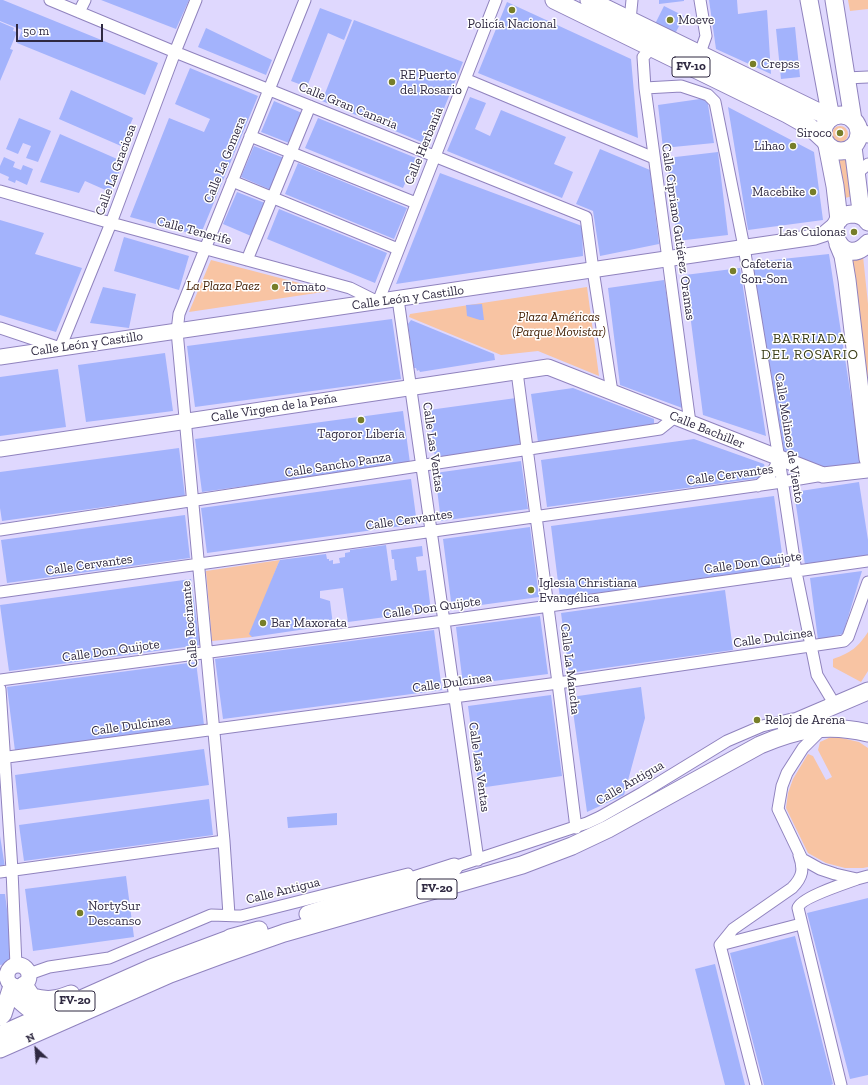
<!DOCTYPE html>
<meta charset="utf-8">
<style>
body{margin:0}
#map{position:relative;width:868px;height:1085px;overflow:hidden;background:#dfd8fe;font-family:"Zilla Slab",serif}
canvas{display:block}
.north{position:absolute;left:16px;top:1029px;width:40px;height:40px;-webkit-text-stroke:3px #fff;paint-order:stroke;rotate:334deg;font-size:11px;font-weight:700;line-height:16px;text-align:center;color:#2f2941}
.north::after{content:'';display:block;margin:auto;width:14px;height:18px;background:#2f2941;clip-path:polygon(50% 0,100% 100%,50% 72%,0 100%)}
.scale{position:absolute;left:16px;top:24px;width:87px;height:18px;box-sizing:border-box;border:2px solid #2f2941;border-top:0;padding-left:5px;font-size:12px;line-height:14px;white-space:nowrap;color:#2f2941;-webkit-text-stroke:3px #fff;paint-order:stroke}
</style>
<div id="map">
<canvas width="868" height="1085"></canvas>
<div class="north">N</div>
<div class="scale">50 m</div>
</div>
<script>
const context = document.querySelector('canvas').getContext('2d');
context.lineJoin = 'round';
function fill(path, color) {
  context.fillStyle = color;
  context.fill(path, 'evenodd');
}
function strokePath(path, color, width, dash) {
  context.strokeStyle = color;
  context.lineWidth = width;
  context.lineCap = dash ? 'butt' : 'round';
  context.setLineDash(dash || []);
  context.stroke(path);
}
function label(font, color, halo, rows, align = 'center') {
  context.font = font + ' "Zilla Slab",serif';
  context.lineWidth = 3;
  context.setLineDash([]);
  context.textBaseline = 'middle';
  context.strokeStyle = halo;
  context.fillStyle = color;
  for (const [text, x, y, turn = 0] of rows) {
    context.save();
    context.translate(x, y);
    context.rotate((+turn || 0) * Math.PI / 180);
    context.textAlign = isNaN(turn) ? turn : align;
    if (halo) context.strokeText(text, 0, 0);
    context.fillText(text, 0, 0);
    context.restore();
  }
}
fill(new Path2D(`
 M848 0H868V9L850 11Z
 M832 134a8 8 0 1 1 16 0a8 8 0 1 1-16 0Z
 M847 159 853 196 845 198 839 160Z
 M863 256 868 304V417L850 258Z
 M211 260 330 291 189 312Z
 M587 287 599 376 538 351 501 355 409 317 410 314Z
 M280 560 278 564 264 600 252 637 212 641 206 571Z
 M868 632V671L861 682 833 667V659C851 653 858 647 868 632Z
 M833 736 859 742 868 748V867L863 868H845L826 863 808 853 786 808 788 793 793 779 808 754 813 756 826 780 832 777 818 750 820 742Z`), '#f8c4a3');
fill(new Path2D(`
 M0 0H3L158 63 145 95 17 43 22 30 0 21Z
 M101 0H189L176 29Z
 M659 0H684V1L659 4Z
 M709 0H737L738 14 767 10 771 74 716 49Z
 M507 2 631 59 638 138 478 73Z
 M664 6 684 16 675 34 655 24Z
 M320 8 352 20 344 40 328 33 307 87 291 81Z
 M354 20 463 62 429 145 322 101Z
 M0 22 14 28 13 31 17 32 10 49 13 50 0 81Z
 M795 27 800 77 781 79 776 29Z
 M206 28 272 60 266 75 198 47Z
 M190 68 258 96 200 236 130 217 169 118 204 132 210 119 175 104Z
 M71 90 133 118 121 146 59 119Z
 M470 97 486 103 475 129 490 136 501 110 566 137 554 164 573 172 562 198 447 151Z
 M707 98 714 143 663 148 658 105Z
 M274 101 302 113 289 143 261 132Z
 M728 107 814 152 823 220 748 230Z
 M19 118 51 131 38 162 26 158 31 146 23 143 18 154 6 149Z
 M318 118 416 158 403 188 305 148Z
 M60 134 124 162 110 192 85 181 79 193 40 182Z
 M254 146 284 158 271 190 241 177Z
 M600 149 650 170 659 244 600 256 593 211 576 204Z
 M718 152 728 235 677 241 667 158Z
 M4 157 15 162 13 167 21 170 23 165 33 169 27 185 16 180 15 183 8 180 9 177 0 173V166Z
 M298 163 407 208 394 239 285 194Z
 M440 173 582 226 583 256 396 284Z
 M237 192 265 203 251 236 223 224Z
 M279 209 387 253 375 283 267 239Z
 M0 220 44 233 35 254 82 268 56 332 0 315Z
 M124 237 189 256 179 290 114 271Z
 M829 254 862 469 827 471 785 457 753 266 754 262Z
 M740 268 766 436 703 415 685 275Z
 M664 280 685 409 620 385 608 288Z
 M103 287 136 294 129 328 90 323Z
 M482 304 484 320H480L467 316 466 305Z
 M392 319 401 379 195 407 187 346Z
 M411 320 494 354 495 360 420 372 419 370 417 371 416 368H414L408 324Z
 M165 353 173 411 86 422 78 365Z
 M58 369 66 427 0 436V377Z
 M573 388 654 419V426L538 442 531 394Z
 M516 398 522 446 435 458 429 410Z
 M403 411 410 463 202 492 195 439Z
 M694 439 764 464 767 477 547 507 541 460Z
 M179 448 185 496 2 521 0 508V472Z
 M521 461 528 509 441 521 435 473Z
 M411 479 417 524 207 553 201 508Z
 M859 482 868 540V555L805 565 794 492Z
 M774 496 784 568 560 598 551 526Z
 M185 515 190 558 7 583 1 540Z
 M530 527 539 597 452 609 443 539Z
 M386 545 391 581 397 580 396 570H395L394 559H392L391 550 422 546 423 556 416 557 418 571 426 570 431 611 348 622 343 588 320 591V598L330 601 333 625 252 637 249 634 278 564 280 560 326 554 327 559H329V561L333 560V564L340 563 339 558 345 557V553L350 552V550Z
 M862 571 843 634 818 640 810 578Z
 M191 579 200 645 9 671 0 605Z
 M725 590 733 650 569 673 561 613Z
 M540 616 548 674 463 685 456 627Z
 M434 630 442 690 223 719 215 659Z
 M196 662 204 725 15 751 7 687Z
 M641 687 645 718 624 795 587 812 571 697Z
 M551 695 562 776 479 788 468 706Z
 M204 749 209 785 19 810 15 775Z
 M209 799 213 835 24 861 19 825Z
 M337 813V825L288 828 287 817Z
 M0 836 5 867 0 868Z
 M126 876 134 937 33 951 25 889Z
 M0 894H5L14 963 0 965Z
 M868 898V1075L850 1079 807 913Z
 M795 936 833 1084 831 1085H764L730 953Z
 M715 964 745 1085H725L695 969Z`), '#a3b3fc');
const street = new Path2D(`
 M50 0 175 52 586 217 593 270 612 392
 M79 12 85 0
 M630 20 632 0
 M652 48 643 57 645 88 690 423
 M700 53 706 36 700 0
 M846 78 868 77
 M465 79 654 158
 M645 88 681 86 708 95 715 102 744 247 779 459 796 572 817 675 835 705
 M250 136 416 203
 M856 174 868 164
 M232 181 398 249
 M0 191 111 223 350 288 378 302 496 0
 M247 260 310 106
 M398 299 478 860
 M0 328 60 348 111 223 175 52 196 0
 M517 372 558 683 576 828
 M758 486C769 477 773 473 779 459
 M0 530 660 429 675 417
 M0 592 782 482 823 475
 M0 680 443 621 868 561
 M0 689 12 870 16 966
 M823 728 803 748 787 773 782 786 778 809 802 859 820 869 835 874 857 879 868 876
 M0 758 558 683 844 641 848 637 868 582
 M454 867 587 823 600 817 642 793 727 741 762 726 792 719
 M0 872 224 841
 M229 915 224 841 177 331 179 314 305 0
 M720 945 756 1085
 M720 945 733 929 792 888C803 877 804 869 799 855
 M720 945 801 924
 M29 974 49 967 109 958 211 915 241 916 408 874
 M841 1085 798 908C800 898 846 883 857 879`);
const secondary = new Path2D(`
 M859 130 868 135
 M0 357 815 237 824 234 837 223
 M0 449 548 367 823 475 868 470
 M7 976a11 11 0 1 1 22 0a11 11 0 1 1-22 0Z`);
const primary = new Path2D(`
 M554 0 787 114 810 127 824 140
 M589 0 831 118
 M809 0 831 118
 M834 0 853 120
 M823 133a18 18 0 1 1 36 0a18 18 0 1 1-36 0Z
 M827 145 835 186 839 220
 M853 147 860 203 865 218
 M868 222C864 216 859 214 852 214 818 216 841 272 868 243
 M838 244 843 256 847 280 868 459
 M786 726 868 691
 M308 914 454 867
 M230 938 259 930
 M24 985 32 997C47 1001 56 1000 71 994
 M19 1000C29 1009 36 1015 49 1017
 M0 1017 3 1014 12 986
 M0 1035 151 968 237 936
 M0 1049 170 974 224 954 284 933 522 865 572 846 608 829 760 745C797 729 828 723 868 733`);
strokePath(street, '#9083be', 13);
strokePath(secondary, '#9083be', 17);
strokePath(primary, '#9083be', 19);
strokePath(street, '#fff', 11);
strokePath(secondary, '#fff', 15);
strokePath(primary, '#fff', 17);
for (const [x, y, r, color] of [
 [512,10,4,"#777e29"],
 [670,20,4,"#777e29"],
 [753,64,4,"#777e29"],
 [392,82,4,"#777e29"],
 [840,133,4,"#777e29"],
 [793,146,4,"#777e29"],
 [813,192,4,"#777e29"],
 [854,232,4,"#777e29"],
 [733,271,4,"#777e29"],
 [275,287,4,"#777e29"],
 [361,420,4,"#777e29"],
 [531,590,4,"#777e29"],
 [263,623,4,"#777e29"],
 [757,720,4,"#777e29"],
 [80,913,4,"#777e29"]
]) {
  const dot = new Path2D();
  dot.arc(x, y, r, 0, 2 * Math.PI);
  context.fillStyle = color;
  context.fill(dot);
  strokePath(dot, '#fff', 1.5);
}
for (const [x, y, w] of [
 [691,67,38],
 [437,889,40],
 [75,1001,40]
]) {
  const box = new Path2D();
  box.roundRect(x - w / 2, y - 10, w, 20, 3);
  context.fillStyle = '#fff';
  context.fill(box);
  strokePath(box, '#2f2941', 1);
}
label('bold 12px', '#2f2941', null, [
 ["FV-10",691,67],
 ["FV-20",437,889],
 ["FV-20",75,1001]
]);
label('13px', '#2f2941', '#fff', [
 ["Moeve",678,20],
 ["Policía Nacional",512,24,"center"],
 ["Crepss",761,64],
 ["RE Puerto",400,75],
 ["del Rosario",400,90],
 ["Siroco",832,133,"right"],
 ["Lihao",785,146,"right"],
 ["Macebike",805,192,"right"],
 ["Las Culonas",846,232,"right"],
 ["Cafeteria",741,264],
 ["Son-Son",741,279],
 ["Tomato",283,287],
 ["Tagoror Libería",361,434,"center"],
 ["Iglesia Christiana",539,583],
 ["Evangélica",539,598],
 ["Bar Maxorata",271,623],
 ["Reloj de Arena",765,720],
 ["NortySur",88,906],
 ["Descanso",88,921]
], 'left');
label('13px', '#2f2941', '#fff', [
 ["Calle Gran Canaria",348,106,22],
 ["Calle Herbania",424,146,-68],
 ["Calle La Gomera",225,160,-68],
 ["Calle La Graciosa",116,170,-70],
 ["Calle Tenerife",194,231,15],
 ["Calle Cipriano Gutiérez Oramas",678,232,82],
 ["Calle León y Castillo",408,298,-8],
 ["Calle León y Castillo",87,344,-8],
 ["Calle Virgen de la Peña",274,408,-9],
 ["Calle Bachiller",707,430,22],
 ["Calle Molinos de Viento",789,438,81],
 ["Calle Las Ventas",433,447,82],
 ["Calle Sancho Panza",338,465,-9],
 ["Calle Cervantes",730,475,-8],
 ["Calle Cervantes",409,520,-8],
 ["Calle Don Quijote",753,563,-8],
 ["Calle Cervantes",89,565,-8],
 ["Calle Don Quijote",432,608,-8],
 ["Calle Rocinante",190,624,-95],
 ["Calle Dulcinea",773,638,-8],
 ["Calle Don Quijote",111,651,-8],
 ["Calle La Mancha",570,669,83],
 ["Calle Dulcinea",452,683,-8],
 ["Calle Dulcinea",131,726,-8],
 ["Calle Las Ventas",479,767,82],
 ["Calle Antigua",630,783,-30],
 ["Calle Antigua",283,891,-14]
]);
label('italic 13px', '#452207', '#fff', [
 ["La Plaza Paez",223,286],
 ["Plaza Américas",559,317],
 ["(Parque Movistar)",559,332]
]);
context.letterSpacing = '1px';
label('14px', '#373a12', '#fff', [
 ["BARRIADA",810,339],
 ["DEL ROSARIO",810,355]
]);
context.letterSpacing = '0px';
</script>
